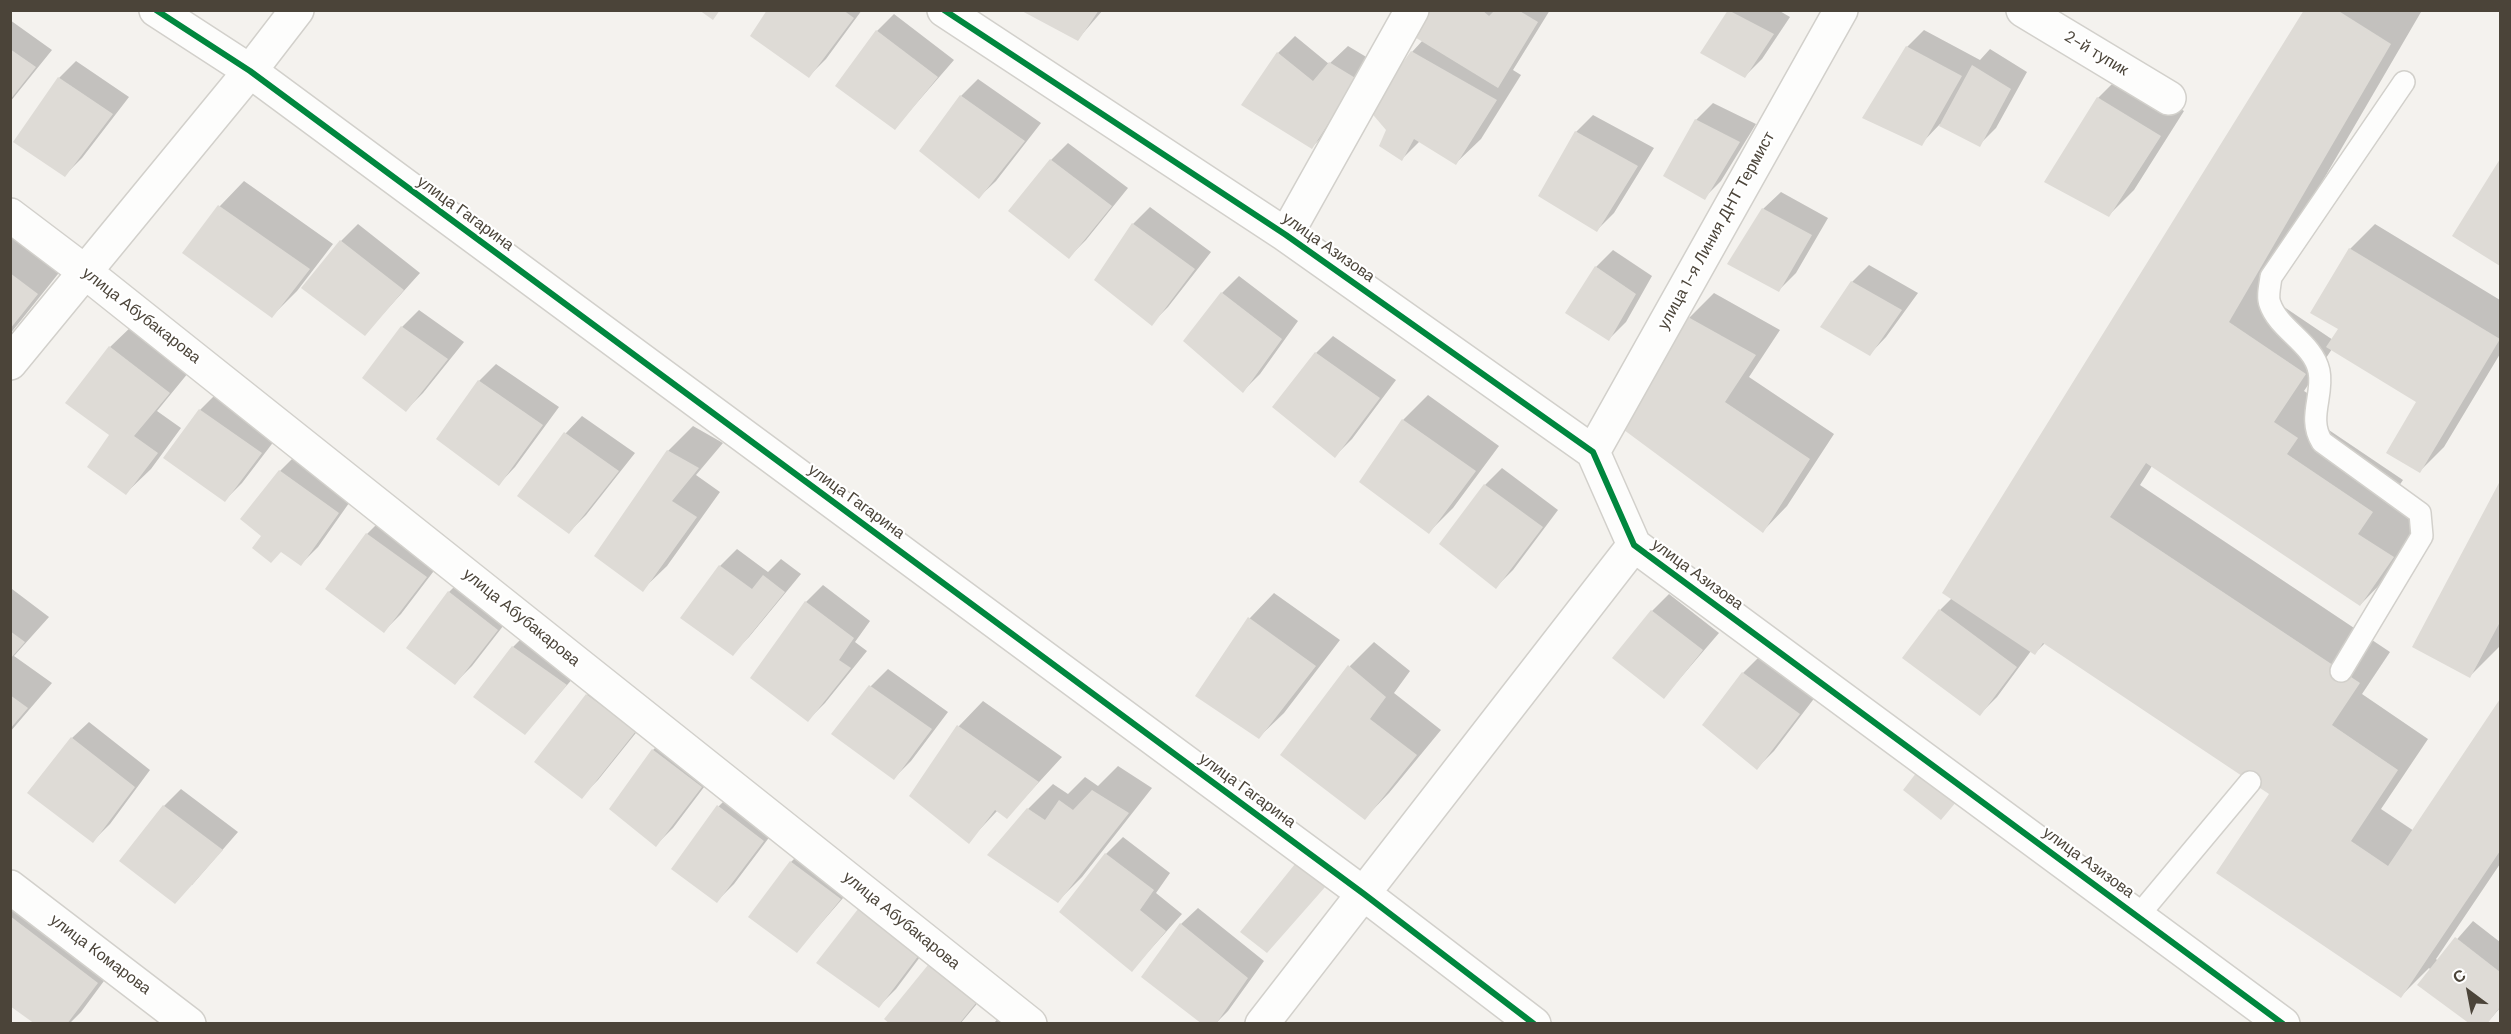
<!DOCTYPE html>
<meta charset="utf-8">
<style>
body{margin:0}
#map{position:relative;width:2511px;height:1034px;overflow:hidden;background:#f4f2ee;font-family:"DM Sans",sans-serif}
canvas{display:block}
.frame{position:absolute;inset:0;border:12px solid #4b4439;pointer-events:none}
.north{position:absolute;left:2439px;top:962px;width:60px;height:60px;-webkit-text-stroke:4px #fff;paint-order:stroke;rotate:328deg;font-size:16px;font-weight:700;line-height:24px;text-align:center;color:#4b4439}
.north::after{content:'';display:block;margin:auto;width:21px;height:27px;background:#4b4439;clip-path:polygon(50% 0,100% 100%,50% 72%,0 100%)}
</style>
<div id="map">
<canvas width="2511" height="1034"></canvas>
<div class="frame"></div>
<div class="north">С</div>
</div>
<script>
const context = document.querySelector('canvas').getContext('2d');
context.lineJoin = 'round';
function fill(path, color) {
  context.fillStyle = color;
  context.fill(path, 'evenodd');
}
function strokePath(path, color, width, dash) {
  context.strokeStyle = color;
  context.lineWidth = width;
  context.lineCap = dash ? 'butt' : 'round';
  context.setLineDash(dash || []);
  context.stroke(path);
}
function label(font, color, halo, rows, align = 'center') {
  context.font = font + ' "DM Sans",sans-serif';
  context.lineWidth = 4.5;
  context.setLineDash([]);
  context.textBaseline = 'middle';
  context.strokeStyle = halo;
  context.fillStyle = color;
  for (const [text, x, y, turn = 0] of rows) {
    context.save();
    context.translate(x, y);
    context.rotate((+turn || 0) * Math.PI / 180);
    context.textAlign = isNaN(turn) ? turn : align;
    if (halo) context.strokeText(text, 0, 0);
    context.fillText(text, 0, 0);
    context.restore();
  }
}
fill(new Path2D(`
 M769 10H862L826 59 809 76Z
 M1023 10H1103L1078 39Z
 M1431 10H1550L1513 70 1521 75 1481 139 1456 163 1420 141 1402 159 1388 130 1412 52 1423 40Z
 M1730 10H1778L1790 17 1762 59 1745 76 1702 53Z
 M2306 10H2418L2421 12 2259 290 2333 340 2340 329 2312 313 2350 249 2375 224 2500 300V354L2444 447 2419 472 2418 401 2332 349 2304 391 2328 406 2317 422 2403 480 2388 502 2423 526 2391 573 2360 605 2152 466 2140 485 2390 652 2362 694 2428 739 2381 809 2414 831 2500 702V864L2436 959 2438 961 2473 921 2500 942V1008L2486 1024 2429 968 2401 996 2271 794 2045 643 2035 653 2031 651 1997 697 1980 714 1905 658 1941 609 1952 598Z
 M894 14 954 60 895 128 877 31Z
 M10 20 52 50 10 102Z
 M1924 30 1980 60 1990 49 2027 72 1996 128 1979 145 1940 124 1921 144 1907 47Z
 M1295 36 1329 64 1348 46 1373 61 1329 130 1312 147 1278 53Z
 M76 61 129 97 82 158 65 175 59 78Z
 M2122 74 2184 111 2134 190 2109 215 2098 98Z
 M978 79 1041 123 996 181 979 197 961 96Z
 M1713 103 1756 124 1721 181 1704 198 1665 175 1696 120Z
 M1593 115 1654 148 1614 213 1597 230 1576 132Z
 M1068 143 1128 188 1086 240 1069 257 1051 160Z
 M2500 162V264L2454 235Z
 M244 181 333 244 297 291 272 316 185 253 220 206Z
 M1781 192 1828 218 1796 273 1779 290 1763 209Z
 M1150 207 1211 252 1168 307 1151 324 1133 224Z
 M358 224 420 273 365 334 341 241Z
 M10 229 62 269 10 334Z
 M1613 250 1652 276 1626 322 1609 339 1596 267Z
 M1869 265 1918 293 1886 337 1869 355 1852 282Z
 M1239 276 1298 321 1260 374 1243 391 1222 293Z
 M1714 293 1780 330 1749 377 1834 434 1787 506 1763 531 1689 318Z
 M419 310 464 342 423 393 406 410 364 378 402 327Z
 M135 323 193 367 157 411 181 428 151 469 126 493 111 434 110 347Z
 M1333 336 1396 380 1352 439 1335 456 1316 353Z
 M496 364 559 407 515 467 499 484 479 381Z
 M217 393 278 436 242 483 225 500 200 410Z
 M1428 395 1499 446 1453 508 1429 532 1361 481 1403 420Z
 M582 416 635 453 586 515 569 532 519 496 566 433Z
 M693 426 723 443 696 475 720 492 667 566 642 590 668 451Z
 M297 454 354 496 318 547 301 564 263 536 280 471Z
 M1502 468 1558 510 1513 570 1496 587 1485 485Z
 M2500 484V646L2470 676 2414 646Z
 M384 517 443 559 401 614 384 631 327 588 367 534Z
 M737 549 768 572 781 559 801 574 749 637 732 654 682 617 720 566Z
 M466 575 514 612 472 666 455 683 408 647 449 592Z
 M823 585 870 621 855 642 867 651 825 703 808 720 806 602Z
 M12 589 49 617 14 656 52 683 10 732Z
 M1274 593 1340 640 1284 713 1259 737 1197 696 1250 618Z
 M1669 594 1719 633 1664 697 1652 611Z
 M530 630 582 668 525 733 513 647Z
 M1374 642 1410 671 1394 693 1441 730 1389 793 1365 818 1350 666Z
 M1760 656 1816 696 1774 751 1757 768 1743 673Z
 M888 669 948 712 911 761 894 778 834 734 871 686Z
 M604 679 652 713 598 780 581 797 587 695Z
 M983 701 1062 757 1007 817 998 810 968 842 911 796 959 726Z
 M89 722 150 770 110 824 93 841 72 738Z
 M670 733 717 770 673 828 656 845 653 750Z
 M1118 766 1152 788 1082 877 1058 901 989 855 1028 809 1053 784 1068 794 1085 777 1098 786Z
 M181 789 238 832 192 885 121 861 164 806Z
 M736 789 780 823 734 884 717 901 673 869 719 806Z
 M1123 837 1170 873 1156 893 1182 914 1132 970 1061 912 1106 854Z
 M808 845 857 882 797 951 791 862Z
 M10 872 121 958 81 1012 69 1024H38L10 1004Z
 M876 893 935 937 896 989 879 1006 859 910Z
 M1198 908 1264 961 1228 1011 1215 1024 1181 924Z
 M946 949 992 986 960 1024H892L929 966Z
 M1013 1003 1042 1024H993Z`), '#0003');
fill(new Path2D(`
 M699 10H720L713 20Z
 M767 10H843L854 18 809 78 750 36Z
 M1020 10H1099L1078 41Z
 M1429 10H1482L1489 16 1495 10H1518L1538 22 1498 88 1413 36Z
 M1728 10 1774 34 1745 78 1700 53Z
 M2304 10H2337L2391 44 2229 322 2306 374 2274 422 2298 438 2287 454 2373 512 2358 534 2394 557 2360 606 2146 463 2110 517 2360 683 2332 725 2398 770 2351 841 2388 866 2500 699V851L2401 998 2216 873 2269 794 2043 643 2035 655 1942 593Z
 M876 30 938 77 895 130 835 86Z
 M1906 46 1962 76 1922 146 1862 118Z
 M10 49 36 67 10 100Z
 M1411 51 1497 100 1456 165 1414 139 1402 161 1379 146 1386 130 1369 110Z
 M1277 52 1313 81 1329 62 1357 79 1312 149 1241 105Z
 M1972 65 2011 89 1980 147 1939 126Z
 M58 77 113 114 65 177 13 142Z
 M960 95 1025 141 979 199 919 151Z
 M2097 97 2161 136 2109 217 2044 182Z
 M1695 119 1740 142 1705 200 1663 176Z
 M1575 131 1638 166 1597 232 1538 196Z
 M1050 159 1112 206 1069 259 1008 211Z
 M2500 159V266L2452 236Z
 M218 205 310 269 272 318 182 253Z
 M1762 208 1812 235 1779 292 1727 264Z
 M1132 223 1195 269 1152 326 1094 280Z
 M340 240 404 290 365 336 301 288Z
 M2349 248 2500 339 2420 473 2386 453 2416 402 2326 347 2338 329 2310 313Z
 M1595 266 1636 294 1609 341 1565 313Z
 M10 273 38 294 10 329Z
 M1851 281 1902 310 1870 356 1820 327Z
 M1221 292 1282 339 1243 393 1183 341Z
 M1688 317 1756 355 1725 402 1810 459 1763 533 1620 427Z
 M401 326 448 359 406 412 362 378Z
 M109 346 170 393 134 436 158 453 126 495 87 467 109 435 65 403Z
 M1315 352 1380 398 1335 458 1272 407Z
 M478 380 543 425 499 486 436 439Z
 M199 409 262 453 225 502 163 458Z
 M1402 419 1476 471 1429 534 1359 482Z
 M564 432 619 471 569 534 517 496Z
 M667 450 699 468 672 501 697 517 643 592 594 556Z
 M279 470 339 513 301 566 281 552 271 563 252 548 261 536 240 519Z
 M2500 481V622L2470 678 2412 647Z
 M1484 484 1543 527 1496 589 1439 544Z
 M366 533 427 577 384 633 325 589Z
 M719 565 752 589 763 575 785 592 733 656 680 618Z
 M448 591 498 630 455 685 406 648Z
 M805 601 854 638 839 660 851 668 808 722 750 678Z
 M1939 609 2017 667 1980 716 1902 658Z
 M1651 610 1703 650 1664 699 1612 658Z
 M1248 617 1316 666 1259 739 1195 696Z
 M10 631 25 642 10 659Z
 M512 646 567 685 525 735 473 697Z
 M1348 665 1386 697 1370 719 1417 755 1365 820 1280 755Z
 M1742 672 1800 714 1757 770 1702 725Z
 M869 685 932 729 894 780 831 734Z
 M586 694 636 731 582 799 534 762Z
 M10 695 28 708 10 729Z
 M957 725 1039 782 1007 819 995 810 969 844 909 796Z
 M71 737 135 787 93 843 27 793Z
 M652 749 702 787 656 847 609 809Z
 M1920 768 1962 795 1941 820 1903 790Z
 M1092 790 1129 813 1058 903 987 855 1027 808 1045 820 1059 800 1073 810Z
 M163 805 223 850 175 904 119 861Z
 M717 805 764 841 717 903 671 869Z
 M1105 853 1154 890 1140 910 1166 931 1132 972 1059 912Z
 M790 861 841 899 797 953 748 917Z
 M1295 864 1326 886 1267 953 1240 932Z
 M858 909 919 955 879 1008 816 963Z
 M10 916 98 983 67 1024H35L10 1006Z
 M1180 923 1248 978 1216 1024H1202L1141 977Z
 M2455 937 2500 972V1007L2487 1024H2470L2417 985Z
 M928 965 976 1003 959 1024H890L884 1019Z`), '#dedbd6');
const lane = new Path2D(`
 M2341 671 2422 536 2420 513 2322 442C2307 418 2324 395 2319 371 2313 343 2279 330 2270 304 2267 297 2270 285 2271 277L2404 82
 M2138 916 2250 782`);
const street = new Path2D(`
 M156 10 250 71 1364 894 1534 1024
 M944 10 1286 235 1593 452 1634 545 2283 1024
 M2023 10 2169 98
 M10 215 84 271 1030 1024
 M1286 235 1412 10
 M10 363 250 71 297 10
 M1593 452 1841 10
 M10 887 189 1024
 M1262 1024 1634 545`);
strokePath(lane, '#d2d0cb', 24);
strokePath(street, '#d2d0cb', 36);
strokePath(lane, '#fdfdfc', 21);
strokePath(street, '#fdfdfc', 33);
strokePath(new Path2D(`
 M156 10 250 71 1364 894 1534 1024
 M944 10 1286 235 1593 452 1634 545 2283 1024`), '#00873e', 6);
label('16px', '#4b4439', '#fff', [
 ["2-й тупик",2096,54,31],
 ["улица Гагарина",465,214,36],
 ["улица 1-я Линия ДНТ Термист",1717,231,-61],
 ["улица Азизова",1328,248,35],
 ["улица Абубакарова",141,316,38],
 ["улица Гагарина",856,502,36],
 ["улица Азизова",1697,575,36],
 ["улица Абубакарова",521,618,39],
 ["улица Гагарина",1247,791,36],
 ["улица Азизова",2088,863,36],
 ["улица Абубакарова",901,921,39],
 ["улица Комарова",100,955,37]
]);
</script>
